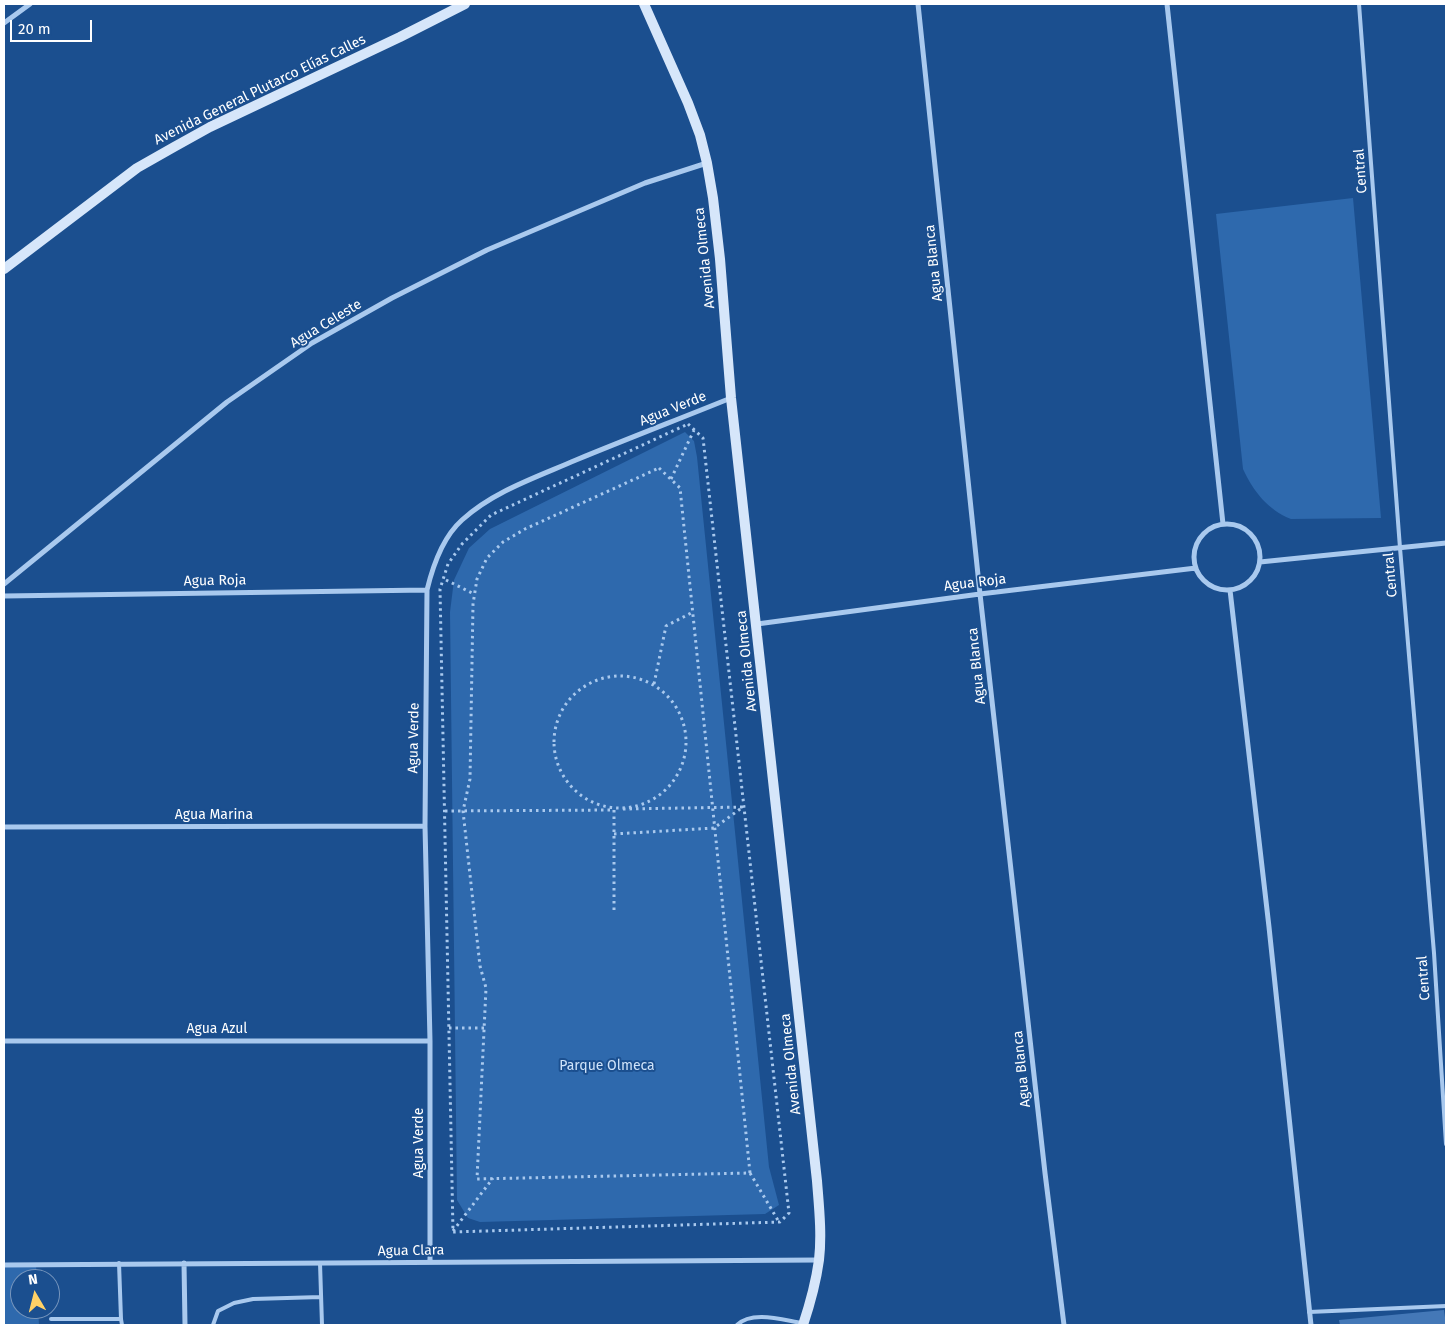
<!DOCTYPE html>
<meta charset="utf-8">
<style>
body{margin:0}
#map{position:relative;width:1450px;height:1329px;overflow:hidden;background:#1b4f8f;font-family:"Fira Sans",sans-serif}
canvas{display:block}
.frame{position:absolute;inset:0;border:5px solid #fff;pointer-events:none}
.north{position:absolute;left:10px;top:1269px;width:50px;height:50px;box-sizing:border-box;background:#1b4f8f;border:1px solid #7695bc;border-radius:50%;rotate:352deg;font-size:14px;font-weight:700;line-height:20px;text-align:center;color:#fff}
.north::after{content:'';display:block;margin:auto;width:18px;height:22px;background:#ffd166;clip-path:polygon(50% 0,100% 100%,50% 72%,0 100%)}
.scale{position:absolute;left:10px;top:20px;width:82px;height:22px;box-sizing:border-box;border:2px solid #fff;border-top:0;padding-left:6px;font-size:15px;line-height:18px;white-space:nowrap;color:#fff;-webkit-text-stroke:4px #1b4f8f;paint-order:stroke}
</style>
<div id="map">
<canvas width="1450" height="1329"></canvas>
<div class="frame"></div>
<div class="north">N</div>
<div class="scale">20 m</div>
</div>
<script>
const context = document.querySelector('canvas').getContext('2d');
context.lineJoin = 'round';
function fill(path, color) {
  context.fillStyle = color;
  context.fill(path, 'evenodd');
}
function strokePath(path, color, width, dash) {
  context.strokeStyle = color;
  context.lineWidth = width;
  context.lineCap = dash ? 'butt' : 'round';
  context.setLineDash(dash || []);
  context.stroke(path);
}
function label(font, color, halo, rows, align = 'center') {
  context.font = font + ' "Fira Sans",sans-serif';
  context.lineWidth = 4;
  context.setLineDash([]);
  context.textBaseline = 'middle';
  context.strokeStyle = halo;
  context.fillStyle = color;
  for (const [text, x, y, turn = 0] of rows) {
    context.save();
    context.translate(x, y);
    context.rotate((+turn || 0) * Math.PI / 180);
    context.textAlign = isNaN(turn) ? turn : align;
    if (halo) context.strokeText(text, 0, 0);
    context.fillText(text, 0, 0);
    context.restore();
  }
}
fill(new Path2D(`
 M1353 198 1381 518 1291 519C1268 510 1253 491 1243 469L1216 214Z
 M685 432 694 441 697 457 769 1167 779 1205 765 1214 480 1222 468 1218 457 1200 450 612 454 580 469 548 490 529Z
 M36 1265 37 1279H20V1309H38L39 1325H4V1266Z`), '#2e69ad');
fill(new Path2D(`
 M1444 1310 1446 1325H1340L1339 1320Z`), '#4478b7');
strokePath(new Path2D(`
 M688 424 703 438 789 1213 780 1222 453 1232 440 589 448 564 462 544 491 515Z
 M659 468 680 488 750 1173 477 1179 486 988 480 966 463 811 470 779 473 604 477 579 487 558 503 542 525 529Z
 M671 479 694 430
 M446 580 474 594
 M554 742a66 66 0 1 1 132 0a66 66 0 1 1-132 0Z
 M654 684 666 626 693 612
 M623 809 744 807
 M445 811 614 810
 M614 834 714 828 743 807
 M614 910V809
 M449 1028H484
 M750 1173 779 1222
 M453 1231 493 1178`), '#a9c9ee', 3, [2.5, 4]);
strokePath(new Path2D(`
 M1359 4 1400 548 1434 953 1446 1144
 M119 1263 121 1319
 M320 1263 322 1325
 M1309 1312 1446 1306
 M51 1319H121L122 1325
 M213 1325 218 1311 234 1303 253 1299 321 1297
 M737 1325C752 1310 783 1320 802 1323`), '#a9c9ee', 4);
strokePath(new Path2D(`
 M918 4 980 594 1045 1173 1064 1325
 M1167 4 1223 524
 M4 23 30 4
 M1194 557a33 33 0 1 1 66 0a33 33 0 1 1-66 0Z
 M1260 562 1446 543
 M4 584 227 402 312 343 392 298 487 250 645 183 707 163
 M1230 590 1269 927 1311 1325
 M4 596 427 590
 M757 624 980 594 1196 568
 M4 827 425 826
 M4 1041H430
 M430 1262V1041L425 826 427 590C433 565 443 537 462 520 494 491 537 477 576 460 627 439 679 419 731 398
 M184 1263 185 1325
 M4 1265 819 1260`), '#a9c9ee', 5);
strokePath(new Path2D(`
 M644 4 688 103 700 135 707 163 713 198 720 259 731 398 817 1181C819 1207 822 1234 819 1260 816 1282 810 1304 803 1325
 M4 269 137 168 174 147 210 127 400 37 465 4`), '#d6e6fa', 10);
label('14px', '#fff', '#1b4f8f', [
 ["Avenida General Plutarco Elías Calles",260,90,-26],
 ["Central",1361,171,-94],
 ["Avenida Olmeca",705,258,-96],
 ["Agua Blanca",934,263,-96],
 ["Agua Celeste",326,324,-31],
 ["Agua Verde",673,409,-22],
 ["Central",1391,575,-95],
 ["Agua Roja",215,581,-1],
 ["Agua Roja",975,583,-7],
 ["Avenida Olmeca",747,661,-96],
 ["Agua Blanca",977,666,-96],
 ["Agua Verde",414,738,-89],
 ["Agua Marina",214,815],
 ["Central",1424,978,-94],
 ["Agua Azul",217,1029],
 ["Avenida Olmeca",791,1064,-96],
 ["Agua Blanca",1022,1069,-96],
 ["Agua Verde",419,1143,-90],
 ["Agua Clara",411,1251,-1]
]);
label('14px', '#cfe3fa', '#1b4f8f', [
 ["Parque Olmeca",607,1066]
]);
</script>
